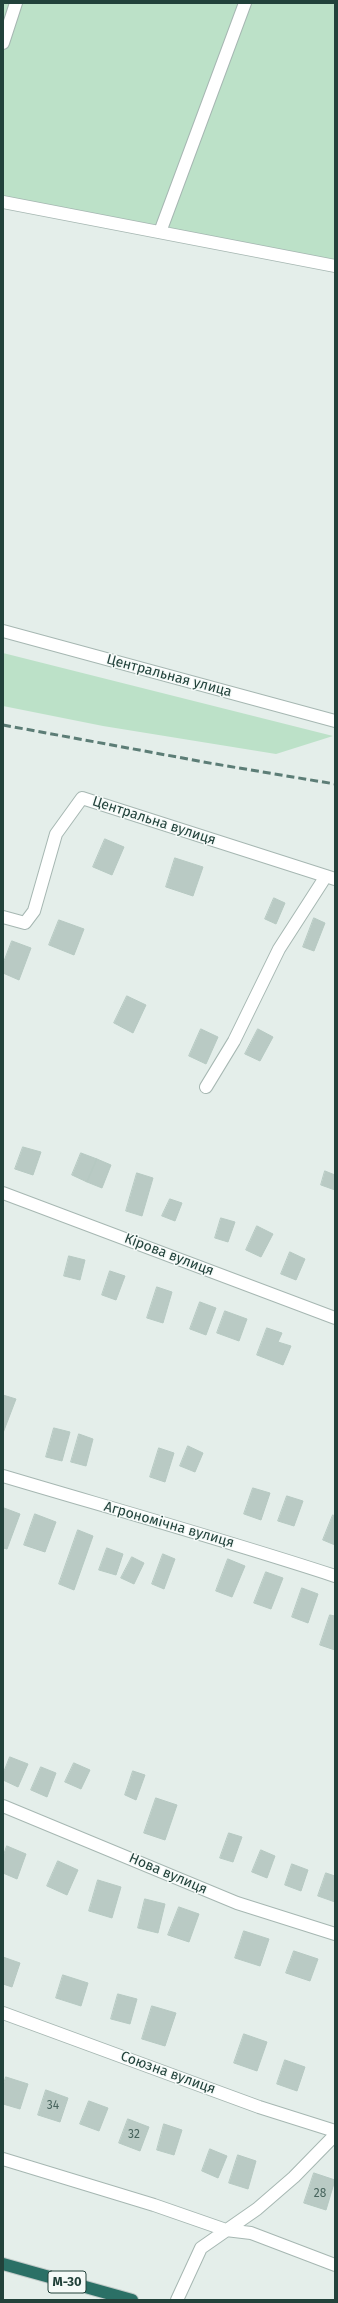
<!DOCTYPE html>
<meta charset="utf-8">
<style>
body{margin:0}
#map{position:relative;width:338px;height:2303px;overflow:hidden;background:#e4eeea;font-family:"Fira Sans",sans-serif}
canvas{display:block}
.frame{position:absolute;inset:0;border:4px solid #22423b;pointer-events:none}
</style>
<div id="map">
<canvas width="338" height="2303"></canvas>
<div class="frame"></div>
</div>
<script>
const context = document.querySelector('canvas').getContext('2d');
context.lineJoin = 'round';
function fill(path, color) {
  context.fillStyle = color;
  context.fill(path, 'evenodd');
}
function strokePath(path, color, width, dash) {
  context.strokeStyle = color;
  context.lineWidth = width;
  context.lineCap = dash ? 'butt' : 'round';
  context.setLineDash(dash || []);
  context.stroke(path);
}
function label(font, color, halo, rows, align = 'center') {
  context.font = font + ' "Fira Sans",sans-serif';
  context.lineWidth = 3;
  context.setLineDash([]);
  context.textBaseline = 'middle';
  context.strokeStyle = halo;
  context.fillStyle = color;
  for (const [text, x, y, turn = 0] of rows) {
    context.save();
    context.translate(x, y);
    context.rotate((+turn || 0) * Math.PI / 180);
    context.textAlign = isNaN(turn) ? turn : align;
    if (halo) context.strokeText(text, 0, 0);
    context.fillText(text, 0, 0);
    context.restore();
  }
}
fill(new Path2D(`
 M3 3H335V269L3 202Z
 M3 653 333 736 276 754 103 726 3 706Z`), '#bce1c8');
const building = new Path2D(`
 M105 839 124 847 112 875 93 867Z
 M175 858 203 867 193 896 166 887Z
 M274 898 285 903 276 924 265 919Z
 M314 918 325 923 314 951 303 947Z
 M59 920 84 929 74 955 49 945Z
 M12 941 31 948 19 980 3 973V964Z
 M127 996 146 1005 133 1033 114 1023Z
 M201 1029 218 1037 206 1064 189 1056Z
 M258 1029 273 1037 260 1061 245 1054Z
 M23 1147 41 1152 33 1175 15 1169Z
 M81 1153 97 1159 87 1182 72 1175Z
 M97 1159 111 1165 102 1188 87 1182Z
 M325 1171 335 1175V1190L321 1185Z
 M137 1173 153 1178 142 1216 126 1211Z
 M170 1199 182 1203 175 1221 162 1216Z
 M221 1218 235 1222 228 1242 215 1238Z
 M257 1226 273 1234 261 1257 246 1250Z
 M290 1252 305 1259 296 1280 281 1274Z
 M69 1256 85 1260 80 1280 64 1276Z
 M110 1271 125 1276 116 1300 102 1295Z
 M157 1287 172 1292 163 1323 147 1318Z
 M200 1302 216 1308 206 1335 190 1329Z
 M225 1311 247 1319 239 1341 217 1333Z
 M267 1328 282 1333 278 1342 291 1346 283 1365 257 1355Z
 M3 1395 16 1399 3 1433Z
 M54 1428 70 1432 62 1461 46 1457Z
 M79 1434 93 1439 86 1466 71 1462Z
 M188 1446 203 1453 195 1472 180 1466Z
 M159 1448 174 1453 165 1482 150 1477Z
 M253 1488 270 1493 261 1520 244 1514Z
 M287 1496 303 1501 294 1526 278 1521Z
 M4 1508 20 1514 7 1549 3 1548Z
 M35 1514 56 1522 45 1552 24 1545Z
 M333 1515 335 1516V1545L323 1540Z
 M78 1530 93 1536 74 1590 59 1584Z
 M107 1548 123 1554 116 1575 99 1570Z
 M163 1554 175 1559 164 1589 152 1584Z
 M132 1557 144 1563 134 1584 121 1578Z
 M228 1559 245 1566 232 1597 216 1591Z
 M266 1572 283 1578 271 1609 254 1603Z
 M302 1588 318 1594 308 1623 292 1617Z
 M330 1615 335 1616V1650L320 1645Z
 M10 1757 28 1764 18 1787 3 1780V1774Z
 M74 1763 90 1770 81 1789 65 1782Z
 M41 1767 56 1773 47 1797 31 1790Z
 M133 1771 145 1775 136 1800 125 1795Z
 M156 1798 177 1805 165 1840 144 1833Z
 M229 1833 242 1837 233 1862 220 1858Z
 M7 1846 26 1854 17 1879 3 1873V1857Z
 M261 1850 275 1856 267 1878 252 1872Z
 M58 1861 78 1870 67 1895 47 1886Z
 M292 1864 308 1870 301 1891 285 1885Z
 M326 1873 335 1876V1902L318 1896Z
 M98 1880 121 1887 112 1918 89 1911Z
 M145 1899 165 1904 158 1933 138 1928Z
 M179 1907 199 1914 189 1942 168 1935Z
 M244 1931 269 1939 260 1966 235 1958Z
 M294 1951 318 1959 310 1981 286 1973Z
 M3 1957 20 1963 12 1987 3 1984Z
 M63 1975 88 1983 81 2006 56 1998Z
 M118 1994 137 1999 130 2024 111 2019Z
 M152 2006 176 2013 165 2046 142 2039Z
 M244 2034 267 2042 257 2071 234 2063Z
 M285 2060 305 2067 297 2091 277 2084Z
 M6 2077 28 2084 20 2109 3 2104V2086Z
 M46 2090 68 2098 60 2122 38 2115Z
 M89 2101 108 2108 99 2131 80 2124Z
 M128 2119 149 2127 140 2151 119 2143Z
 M164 2124 182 2130 174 2155 157 2150Z
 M210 2149 227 2156 218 2178 202 2171Z
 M238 2155 256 2161 248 2189 229 2183Z
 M314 2173 335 2180 326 2210 304 2203Z`);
fill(building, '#b9cac4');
strokePath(building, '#b6c9c2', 1);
const minor = new Path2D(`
 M3 43 16 3
 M3 202 335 266
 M160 232 245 3
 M3 631 335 721
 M3 917 25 923 34 911 56 834 82 798 335 879
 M206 1087 234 1041 279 949 326 876
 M3 1193 335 1318
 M3 1476C114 1509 225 1540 335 1576
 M3 1806 237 1903 335 1934
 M3 2013 259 2107 335 2131
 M3 2159 154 2205 226 2230 251 2233 335 2265
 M177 2300 201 2248 257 2209 294 2177 335 2135`);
const highway = new Path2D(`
 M3 2264 132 2300`);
strokePath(minor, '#a6b7b2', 14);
strokePath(highway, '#c1cac8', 14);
strokePath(minor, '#fff', 12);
strokePath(highway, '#2b7066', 12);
strokePath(new Path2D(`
 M3 725 215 764 335 784`), '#5c7d76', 3, [8, 4]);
label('12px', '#48645d', null, [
 ["34",53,2106],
 ["32",134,2135],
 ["28",320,2194]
]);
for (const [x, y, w] of [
 [67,2282,38]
]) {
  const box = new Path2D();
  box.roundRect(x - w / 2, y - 11, w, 22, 3);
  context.fillStyle = '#f5faf8';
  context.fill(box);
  strokePath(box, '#22423b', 1);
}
label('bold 13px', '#22423b', null, [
 ["М-30",67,2282]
]);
label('14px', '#22423b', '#f5faf8', [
 ["Центральная улица",169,676,15],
 ["Центральна вулиця",154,821,18],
 ["Кірова вулиця",169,1255,21],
 ["Агрономічна вулиця",169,1525,16],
 ["Нова вулиця",168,1874,23],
 ["Союзна вулиця",168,2073,20]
]);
</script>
